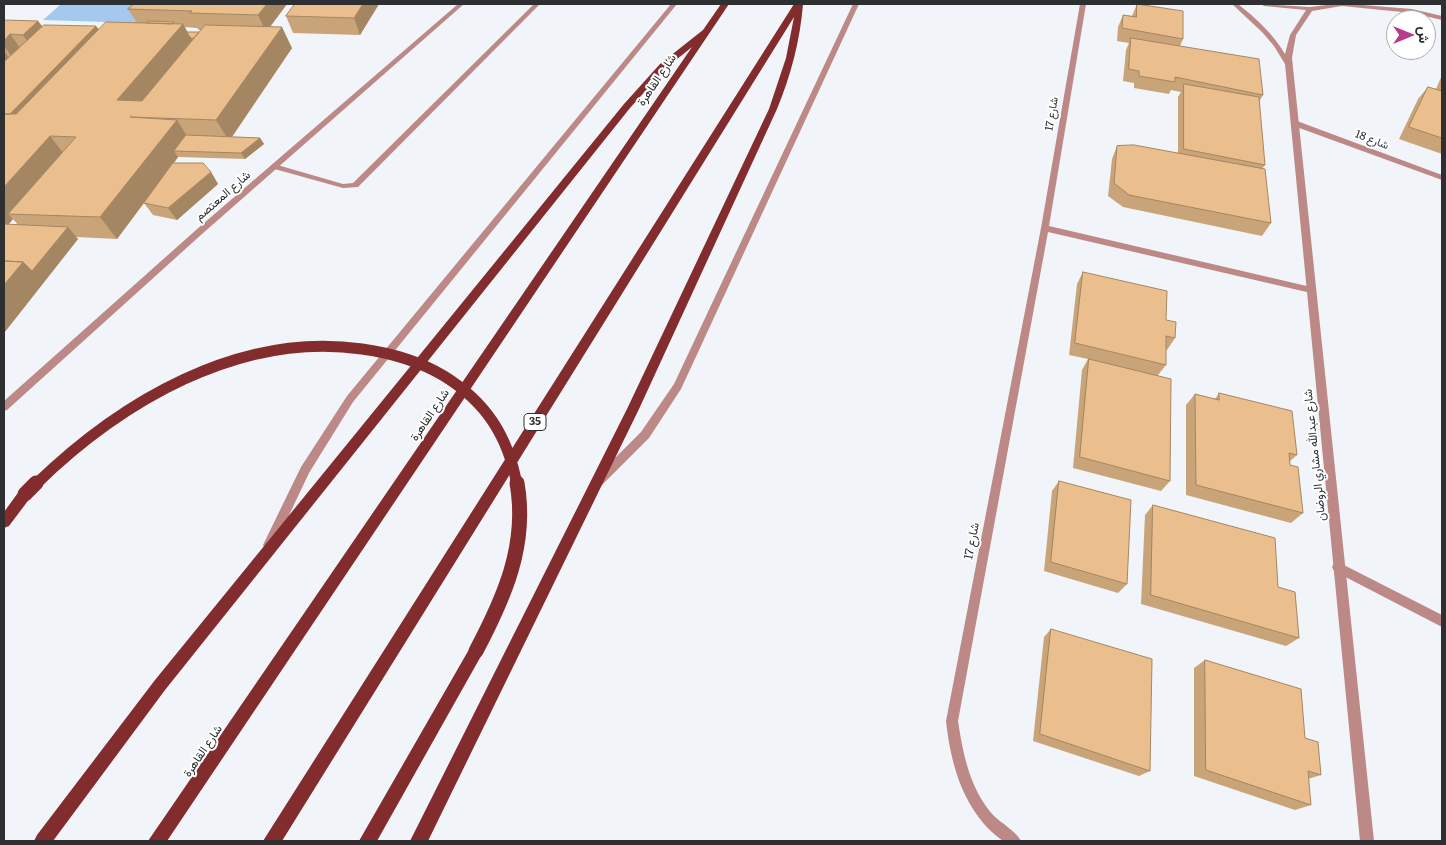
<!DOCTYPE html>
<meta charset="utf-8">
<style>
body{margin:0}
#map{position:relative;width:1446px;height:845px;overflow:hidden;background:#f1f4f8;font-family:Literata,Vazirmatn,serif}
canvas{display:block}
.frame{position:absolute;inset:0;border:5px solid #2e2f31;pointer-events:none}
.north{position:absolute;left:1386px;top:10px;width:50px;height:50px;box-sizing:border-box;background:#fff;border:1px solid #abacad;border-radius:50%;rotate:90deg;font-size:14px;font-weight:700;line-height:20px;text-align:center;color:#2e2f31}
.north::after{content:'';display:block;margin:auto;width:18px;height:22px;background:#b73c8d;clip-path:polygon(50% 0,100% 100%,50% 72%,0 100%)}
</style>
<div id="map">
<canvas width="1446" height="845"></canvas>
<div class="frame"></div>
<div class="north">ش</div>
</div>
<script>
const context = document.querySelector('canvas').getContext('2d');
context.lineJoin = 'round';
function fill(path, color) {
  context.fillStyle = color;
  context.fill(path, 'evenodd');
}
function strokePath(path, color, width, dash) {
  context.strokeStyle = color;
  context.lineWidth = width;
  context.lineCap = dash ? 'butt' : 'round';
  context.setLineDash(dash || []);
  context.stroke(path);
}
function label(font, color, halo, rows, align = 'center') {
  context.font = font + ' Literata,Vazirmatn,serif';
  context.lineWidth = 4;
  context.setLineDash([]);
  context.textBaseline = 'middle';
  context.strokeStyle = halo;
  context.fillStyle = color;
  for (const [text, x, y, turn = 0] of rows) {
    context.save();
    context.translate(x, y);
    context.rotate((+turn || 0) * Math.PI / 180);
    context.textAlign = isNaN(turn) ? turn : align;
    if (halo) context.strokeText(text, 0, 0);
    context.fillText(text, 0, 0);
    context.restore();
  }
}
fill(new Path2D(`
 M61 4H156L138 23 43 20Z`), '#a5c8ef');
fill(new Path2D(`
 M534 4H540L358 187 343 188 271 168 270 166 274 164 343 184 353 183Z
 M1338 562 1442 615V627L1334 571 1332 567 1334 563Z`), '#bc8986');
fill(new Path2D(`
 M458 4H464L202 234 7 410 4 411V401L196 230Z
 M671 4H677L353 402 309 473 273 549 269 550 265 549 263 545 301 467 347 396Z
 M853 4H859L681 389 649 438 602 485 598 486 594 485 593 482 594 479 641 432 674 384Z
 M1080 4H1086L1049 226 1311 287 1315 290 1311 293 1048 232 958 721C963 754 970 789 993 815 1001 823 1017 832 1021 841H1003C964 813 951 766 946 721L1041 228Z
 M1291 121H1297L1442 175V180L1291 125Z`), '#bc8986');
fill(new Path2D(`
 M1232 4H1238C1257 19 1273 34 1285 54L1290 35 1306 10 1264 6 1261 4 1310 7 1334 4H1351L1412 9 1442 16V20L1412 13 1342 6 1312 11 1296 35 1292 58 1374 841H1360L1285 64 1274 46 1262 32Z`), '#bc8986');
fill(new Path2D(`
 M721 4H729L167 841H148L692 47 666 68 630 108 165 690 53 841H34L37 835 155 680 624 104 660 64 703 30Z
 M794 4H803C800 41 791 75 777 109L639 409 428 841H410L627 409 769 109 786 58 794 17 282 841H263Z
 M25 488 30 490 32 494 30 498 9 526 4 528V512L20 490Z
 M476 644 481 646 484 651 481 656 377 841H359L471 646Z`), '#832c2e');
strokePath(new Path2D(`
 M35 485C120 402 239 331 362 349 391 353 419 361 444 376 486 402 508 436 517 485`), '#832c2e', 11);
strokePath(new Path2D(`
 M25 494 36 483
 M476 651C504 598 528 545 517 483`), '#832c2e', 15);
fill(new Path2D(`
 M287 4 270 27 292 48 232 137 260 138 264 144 245 159 178 157 174 163 211 172 218 184 177 220 153 215 144 203 117 239 76 237 78 239 4 333V20L38 21 42 26H96L99 29 137 23 128 9ZM185 27 197 28 199 30H201L199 32H187ZM13 219 18 225H8Z
 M295 4H379L360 35 293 33 286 16Z
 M1137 4 1183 39 1180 46 1263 95 1259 102 1265 165 1262 169 1271 223 1262 236 1123 207 1108 196 1112 159 1117 146 1178 153V97L1181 92 1171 90 1169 94 1134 88V83L1123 81 1126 50 1129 43 1117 41 1118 27 1123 15 1132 16Z
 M1442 75V154L1399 139 1418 99 1428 87 1436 89Z
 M1083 272 1166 320 1175 338 1167 350H1166V365L1158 375 1170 481 1161 491 1073 468 1082 370 1088 359 1069 355 1077 284Z
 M1219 393 1297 455 1290 461V465L1303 513 1291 523 1186 495V405L1195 394 1215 399Z
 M1059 481 1127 584 1118 593 1044 571 1052 491Z
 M1153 505 1278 587 1299 638 1286 646 1141 604 1145 515Z
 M1051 629 1150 771 1139 776 1033 741 1044 637Z
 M1205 660 1305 738 1321 775 1308 779 1311 805 1295 810 1194 776V668Z`), '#c9a479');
fill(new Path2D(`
 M267 4H287L266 32 258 15Z
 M363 4H379L360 35 354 18Z
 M38 21 53 42 38 56 23 35Z
 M183 24 195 45 130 117 117 100Z
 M96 26 107 43 20 135 6 118Z
 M282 27 292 48 229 141 216 120Z
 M10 34 26 56 17 64 4 46V41Z
 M4 51 14 64 4 75Z
 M177 120 190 141 174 151 178 157 117 239 100 217Z
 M50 136 67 158 8 214 13 219 4 230V187Z
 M260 138 264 144 245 159 241 153Z
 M211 172 218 184 177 220 168 208Z
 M68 227 78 239 4 333V285L23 262Z`), '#a48663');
const building = new Path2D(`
 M134 4H267L258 15 189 13 192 11 128 9Z
 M295 4H363L354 18 286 16Z
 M1137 4 1183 11V39L1122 28 1123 15 1136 17Z
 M4 20 38 21 23 35 10 34 4 41Z
 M148 21 174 22 172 24 147 23Z
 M106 22 183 24 117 100 142 101 205 25 282 27 216 120 130 117 177 120 100 217 8 214 76 137 50 136 4 187V114H16Z
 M44 25 96 26 10 114H4V62Z
 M187 32H199L194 38H191Z
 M1131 38 1259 59 1263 95 1175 77V82L1139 76V71L1129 69Z
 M1184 84 1259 97 1265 165 1184 149Z
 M1428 87 1442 91V138L1409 127Z
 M186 135 260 138 241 153 174 151Z
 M1134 145 1265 169 1271 223 1129 195 1114 183 1117 146Z
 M173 163H203L211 172 168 208 144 203Z
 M4 224 68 227 32 271 23 262 4 261Z
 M4 261 23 262 4 285Z
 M1083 272 1167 291 1166 320 1176 322 1175 338 1166 336V365L1075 343Z
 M1089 359 1171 379 1170 481 1080 457Z
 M1219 393 1292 411 1297 455 1289 453 1290 465 1298 467 1303 513 1196 485 1195 394 1219 400Z
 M1059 481 1131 500 1127 584 1051 562Z
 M1153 505 1275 538 1278 587 1295 592 1299 638 1151 595Z
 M1051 629 1152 659 1150 771 1040 734Z
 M1205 660 1301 689 1305 738 1318 742 1321 775 1308 771 1311 805 1206 770Z`);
fill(building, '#eabf8d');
strokePath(building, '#a48663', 1);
label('11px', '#2e2f31', '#fff', [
 ["شارع 17",1052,114,-80],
 ["شارع 18",1372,140,21]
]);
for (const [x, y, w] of [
 [535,422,22]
]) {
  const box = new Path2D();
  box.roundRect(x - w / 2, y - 8.5, w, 17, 4);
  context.fillStyle = '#fff';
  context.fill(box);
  strokePath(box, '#2e2f31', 1);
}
label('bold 11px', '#2e2f31', null, [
 ["35",535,422]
]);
label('12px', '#2e2f31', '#fff', [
 ["شارع القاهرة",657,80,-56],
 ["شارع المعتصم",223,196,-41],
 ["شارع القاهرة",430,415,-56],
 ["شارع عبدالله مشاري الروضان",1315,455,-96],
 ["شارع 17",972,541,-79],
 ["شارع القاهرة",203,751,-56]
]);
</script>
